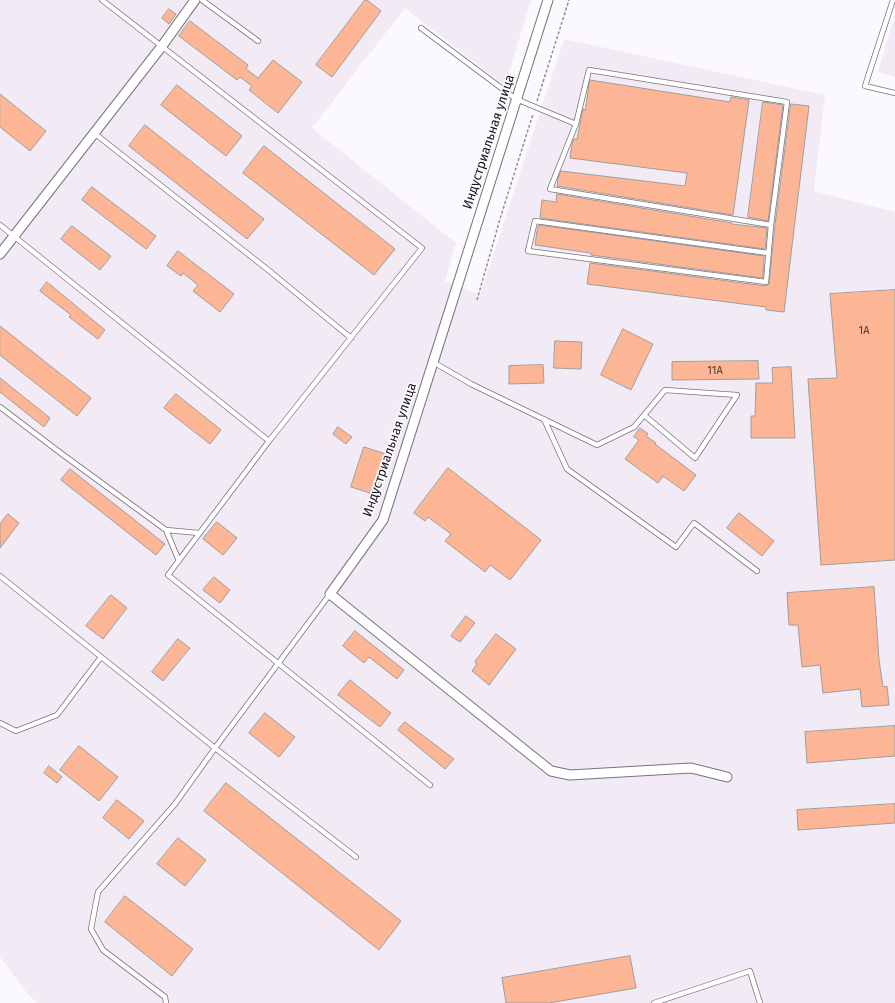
<!DOCTYPE html>
<meta charset="utf-8">
<style>
body{margin:0}
canvas{display:block;background:#fcf9fe}
</style>
<canvas width="895" height="1003"></canvas>
<script>
const context = document.querySelector('canvas').getContext('2d');
context.lineJoin = 'round';
function fill(path, color) {
  context.fillStyle = color;
  context.fill(path, 'evenodd');
}
function strokePath(path, color, width, dash) {
  context.strokeStyle = color;
  context.lineWidth = width;
  context.lineCap = dash ? 'butt' : 'round';
  context.setLineDash(dash || []);
  context.stroke(path);
}
function label(font, color, halo, rows, align = 'center') {
  context.font = font + ' "Fira Sans",sans-serif';
  context.lineWidth = 3.5;
  context.setLineDash([]);
  context.textBaseline = 'middle';
  context.strokeStyle = halo;
  context.fillStyle = color;
  for (const [text, x, y, turn = 0] of rows) {
    context.save();
    context.translate(x, y);
    context.rotate((+turn || 0) * Math.PI / 180);
    context.textAlign = isNaN(turn) ? turn : align;
    if (halo) context.strokeText(text, 0, 0);
    context.fillText(text, 0, 0);
    context.restore();
  }
}
fill(new Path2D(`
 M0 0H531L505 86 405 8 312 128 456 243 445 281 480 295 564 39 825 95 814 191 895 212V1003H37L27 993 0 957Z
 M895 14V77L878 72Z`), '#f2ebf5');
const building = new Path2D(`
 M365 0H367L381 11 332 77 316 65Z
 M169 9 176 14 169 24 162 18Z
 M190 21 248 65 246 69 258 78 273 60 302 82 278 113 249 90 252 86 240 77 237 80 179 36Z
 M590 80 730 102 731 97 749 100 733 215 557 186 558 178 561 171 685 186 687 173 570 158 572 144 574 139H577L583 109 585 110Z
 M177 85 242 136 226 156 161 105Z
 M0 94 46 131 30 151 0 127Z
 M763 102 783 105 768 221 748 217Z
 M791 104 809 106 784 312 766 310V307L587 284 590 263 766 286 769 284 775 225Z
 M145 125 264 219 247 239 129 146Z
 M264 146 395 249 374 275 243 173Z
 M92 187 156 236 146 249 82 200Z
 M557 194 732 223V224L767 228 765 249 540 218 542 200 556 202Z
 M539 225 764 256 763 278 591 255V253L535 245 537 231Z
 M72 226 111 256 100 270 61 239Z
 M178 251 234 294 220 312 193 291 198 285 183 273 181 276 167 266Z
 M47 282 105 330 98 339 69 317 71 315 40 291Z
 M895 290V560L821 565 808 379 837 378 830 294Z
 M0 326 91 398 77 416 0 355Z
 M623 329 653 344 631 390 601 375Z
 M555 341 582 342 581 369 554 368Z
 M758 361 759 379 672 380V362Z
 M543 365 544 383 509 384V366Z
 M791 367 795 438H751V416H755L756 383H773L772 368Z
 M0 378 50 418 44 427 0 392Z
 M176 394 221 430 210 444 164 408Z
 M338 427 352 437 346 444 333 434Z
 M640 428 648 434 646 436 656 443 655 444 696 475 684 491 663 476 658 483 625 459 639 440 634 437Z
 M364 447 389 455 376 495 351 487Z
 M448 468 541 540 510 580 490 565 485 572 445 541 451 534 428 517 425 521 414 513Z
 M70 469 165 544 156 555 61 480Z
 M739 513 774 541 762 556 727 528Z
 M8 514 19 523 0 548V524Z
 M217 522 237 538 223 555 203 539Z
 M214 577 230 590 220 603 203 590Z
 M874 587 879 660 883 687 887 686 889 705 862 707 860 689 823 693 820 665 802 667 798 625H789L787 593Z
 M111 595 127 608 103 639 86 626Z
 M466 616 475 623 460 642 451 636Z
 M355 631 404 670 397 679 369 657 364 663 343 646Z
 M496 634 516 649 489 685 472 671 477 664 475 662Z
 M178 639 190 648 163 681 152 672Z
 M350 680 391 713 380 727 338 695Z
 M265 713 295 737 279 757 249 733Z
 M405 722 454 759 445 769 398 730Z
 M895 726V756L807 763 805 732Z
 M79 746 118 777 99 801 60 770Z
 M49 766 62 777 57 783 44 773Z
 M226 783 401 921 379 950 204 811Z
 M117 800 144 821 129 839 103 818Z
 M895 804V823L798 830 797 810Z
 M178 838 206 860 185 886 157 864Z
 M125 896 193 949 172 976 105 922Z
 M630 956 636 988 549 1003H506L502 978Z`);
fill(building, '#fcb696');
strokePath(building, '#a29d9a', 1);
const service = new Path2D(`
 M102 0 422 248 269 441 168 575 430 785
 M202 0 258 41
 M893 0 865 86 895 93
 M421 28 516 99 576 124
 M589 70 787 102 771 225 550 189 576 124Z
 M94 133 267 269 351 338
 M0 225 269 441
 M768 253 535 221 528 251 766 282 771 225
 M433 362 471 384 597 445 634 427 665 390 737 395 695 458 644 415
 M0 407 62 454 166 530 179 561
 M544 419 567 469 676 547 694 523 757 571
 M166 530 199 533
 M0 576 215 748 356 857
 M0 723 16 731 57 715 101 657
 M166 1003 165 997 103 950 91 929 98 892 175 804 215 748 330 594
 M654 1003 750 971 760 1003`);
const minor = new Path2D(`
 M548 0 383 520 330 594 551 771 570 775 691 768 727 777
 M0 254 162 46 195 0`);
strokePath(service, '#78757a', 6);
strokePath(minor, '#78757a', 11);
strokePath(new Path2D(`
 M537 101 569 0
 M477 300 500 219 533 114`), '#918f92', 1.5, [3, 2]);
strokePath(service, '#fff', 4.5);
strokePath(minor, '#fff', 9);
label('11px', '#503e37', null, [
 ["1А",864,331],
 ["11А",715,371]
]);
label('13px', '#171617', '#fcf9fe', [
 ["Индустриальная улица",489,142,-72],
 ["Индустриальная улица",390,450,-71]
]);
</script>
